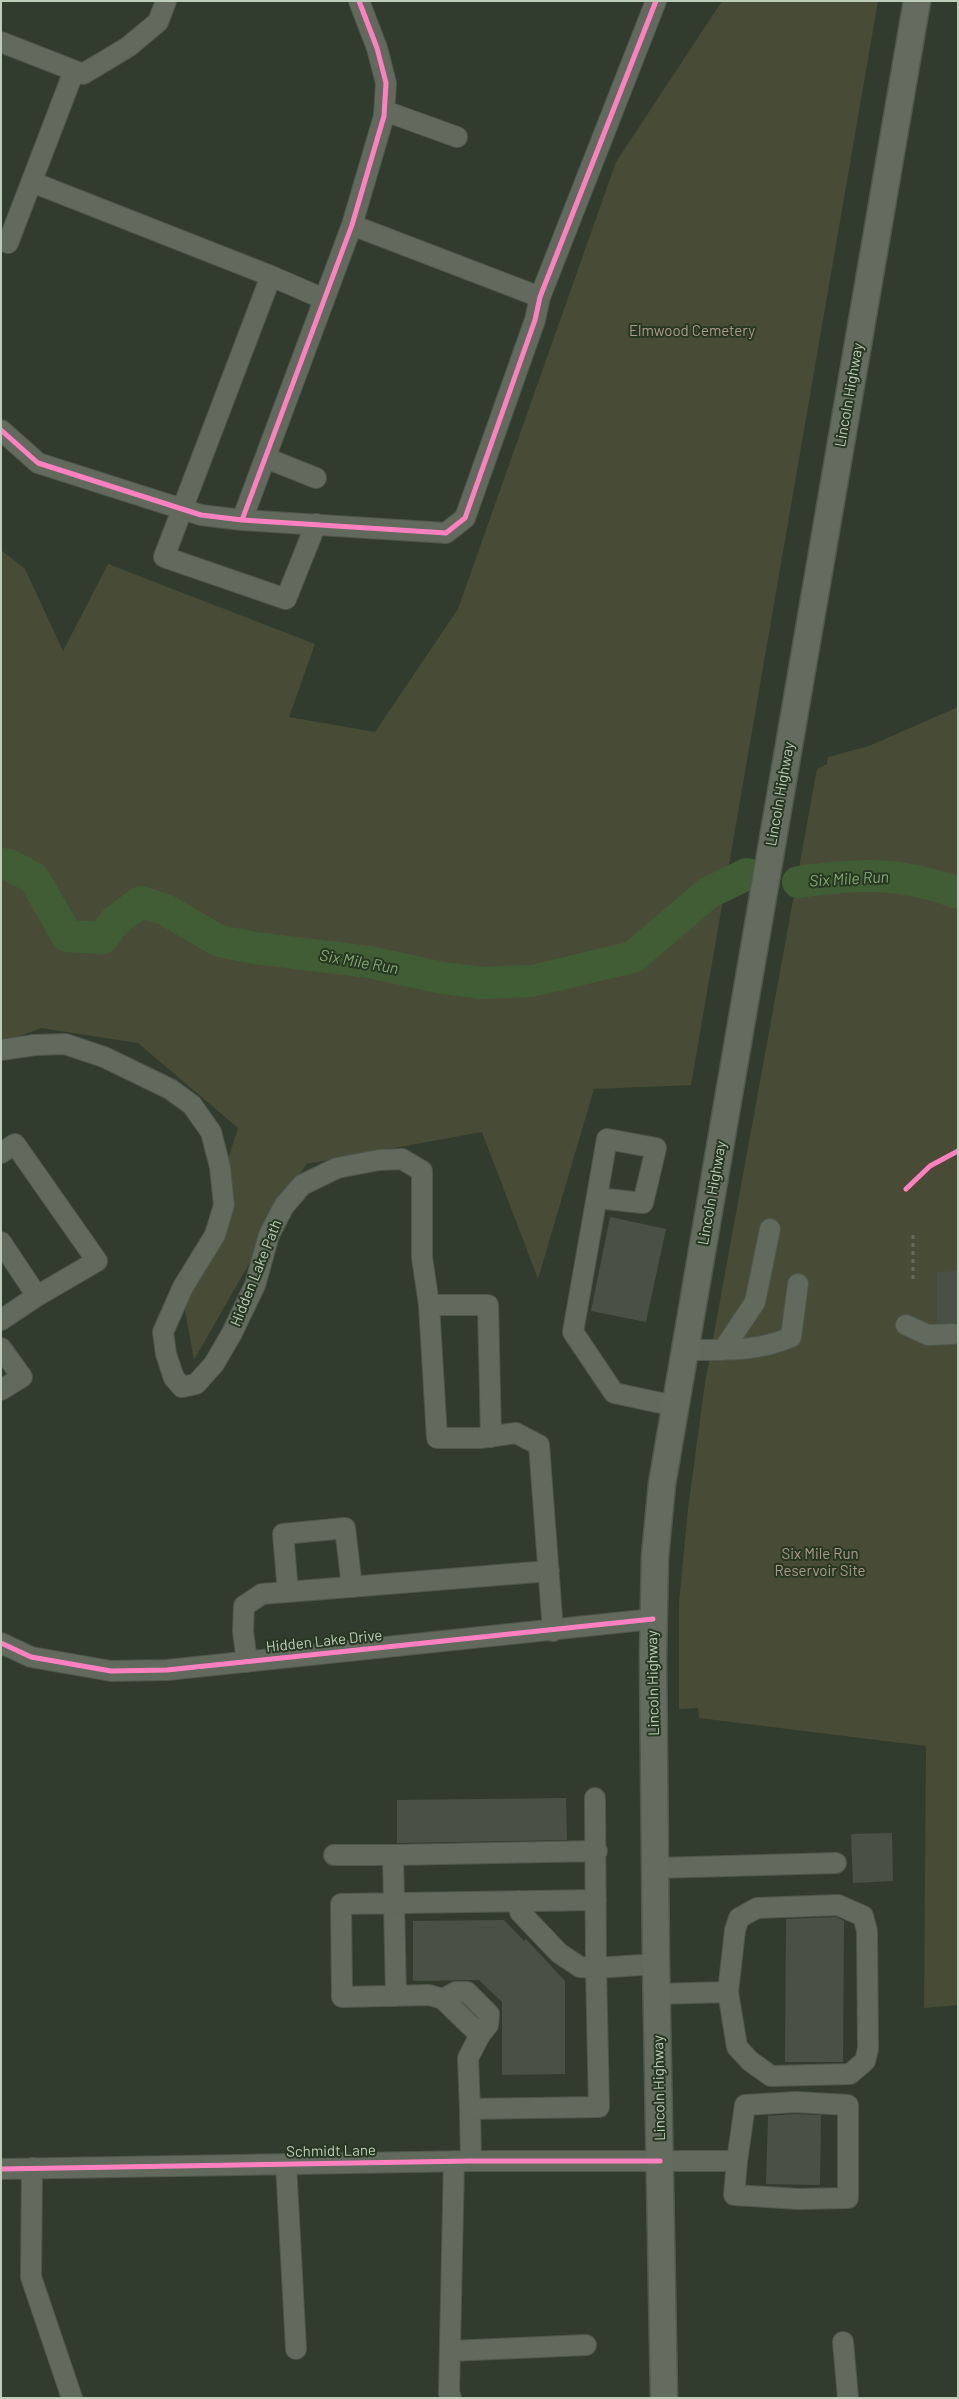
<!DOCTYPE html>
<style>
body{margin:0}
#map{position:relative;width:959px;height:2399px;overflow:hidden;background:#323c2e;font-family:Barlow,sans-serif}
canvas{display:block}
.frame{position:absolute;inset:0;border:2px solid #beccba;pointer-events:none}
</style>
<div id="map">
<canvas width="959" height="2399"></canvas>
<div class="frame"></div>
</div>
<script>
const context = document.querySelector('canvas').getContext('2d');
context.lineJoin = 'round';
function fill(path, color) {
  context.fillStyle = color;
  context.fill(path, 'evenodd');
}
function strokePath(path, color, width, dash) {
  context.strokeStyle = color;
  context.lineWidth = width;
  context.lineCap = dash ? 'butt' : 'round';
  context.setLineDash(dash || []);
  context.stroke(path);
}
function label(font, color, halo, rows, align = 'center') {
  context.font = font + ' Barlow,sans-serif';
  context.lineWidth = 4;
  context.setLineDash([]);
  context.textBaseline = 'middle';
  context.strokeStyle = halo;
  context.fillStyle = color;
  for (const [text, x, y, turn = 0] of rows) {
    context.save();
    context.translate(x, y);
    context.rotate((+turn || 0) * Math.PI / 180);
    context.textAlign = isNaN(turn) ? turn : align;
    if (halo) context.strokeText(text, 0, 0);
    context.fillText(text, 0, 0);
    context.restore();
  }
}
fill(new Path2D(`
 M722 1H878L691 1085 594 1089 538 1279 482 1132 306 1164 194 1360 183 1299 238 1128 138 1043 41 1028 1 1043V550L25 569 63 651 108 564 315 644 289 717 375 732 458 609 616 162Z
 M958 707V2005L924 2008 926 1746 699 1718 698 1708 679 1709V1603L688 1509 705 1383 817 769 827 764 828 757 869 746Z`), '#484b35');
strokePath(new Path2D(`
 M1 864 9 865 34 878 67 936 103 938 115 921 141 902 166 910 219 941 255 948 369 962 443 978 483 983 532 981 633 957 708 893 747 874
 M798 882C859 874 898 871 958 893`), '#415d35', 32);
fill(new Path2D(`
 M610 1217 666 1229 646 1322 591 1311Z
 M957 1271 958 1323H937V1272Z
 M566 1798 567 1840 397 1843V1800Z
 M892 1833 893 1881 853 1883 851 1834Z
 M836 1917 844 1921 843 2062H785L786 1919Z
 M504 1920 524 1941 526 1939 565 1981V2074L502 2075V2002L479 1980 413 1981V1921Z
 M796 2114 821 2115 820 2185 766 2184 768 2116Z`), '#495146');
const minor = new Path2D(`
 M1 42 83 74 128 47 158 22 166 1
 M385 111 457 137
 M32 182 271 276 324 299
 M352 225 540 297
 M8 243 74 71
 M271 276 164 557 286 599 316 524
 M1 430 38 463 201 515 242 520 352 225 384 116 386 83 377 48 359 1
 M266 458 316 478
 M242 520 446 533 465 518 535 320 540 297 656 1
 M1 1050 35 1045 65 1044 104 1057 170 1089 192 1105 211 1132 220 1167 224 1205 215 1235 183 1287 163 1332 166 1354 174 1378 182 1387 196 1384 214 1364 232 1333 255 1285 269 1235 284 1206 302 1185 337 1168 379 1160 402 1159 422 1171V1257L429 1305 437 1438H480L516 1433 539 1445 553 1631
 M1 1153 15 1144 97 1261 37 1296 1 1242
 M597 1198 643 1203 656 1148 607 1139 573 1332 614 1393 675 1406
 M429 1305H488L491 1437
 M1 1320 37 1296
 M906 1325 928 1335 953 1334
 M1 1348 22 1377 1 1390
 M686 1350C721 1350 758 1352 791 1337L798 1284
 M723 1350 755 1302 770 1229
 M288 1592 283 1534 345 1528 352 1587
 M1 1643 31 1657 111 1671 167 1670 653 1619
 M247 1662 243 1631 244 1606 262 1594 549 1571
 M334 1855H393
 M656 1868 836 1863
 M519 1901 520 1912 559 1953 580 1967 596 1968 595 1798
 M656 1994 728 1992 735 1930 739 1918 757 1908 838 1905 863 1916 867 1931 868 2049 865 2061 850 2074 771 2076 750 2061 737 2047 728 1992
 M396 1996 393 1855 597 1851
 M443 1999 456 1992H467L489 2014 488 2025 480 2035
 M470 2109 468 2058 480 2035 443 1999 429 1995 342 1997 341 1904 596 1900
 M471 2161 470 2109 599 2107 596 1968 656 1964
 M286 2164 296 2349
 M32 2168 31 2277 72 2398
 M1 2169 471 2161H737L745 2105 796 2102 848 2105V2198L799 2199 734 2195 737 2161
 M843 2342 848 2398
 M450 2351 586 2345
 M451 2398 449 2393 454 2161`);
const major = new Path2D(`
 M664 2398 656 1964 653 1658 655 1556 662 1484 917 1`);
strokePath(minor, '#4f574d', 22);
strokePath(major, '#4f594c', 29);
strokePath(new Path2D(`
 M913 1235V1283`), '#636a5f', 3, [4, 4]);
strokePath(minor, '#626a5e', 20);
strokePath(major, '#646c60', 26);
strokePath(new Path2D(`
 M1 430 38 463 201 515 242 520 352 225 384 116 386 83 377 48 359 1
 M242 520 446 533 465 518 535 320 540 297 656 1
 M906 1189 930 1166 958 1151
 M1 1643 31 1657 111 1671 167 1670 653 1619
 M1 2169 471 2161H660`), '#ff80c0', 5);
label('15px', '#af9a8e', '#273721', [
 ["Elmwood Cemetery",692,331],
 ["Six Mile Run",820,1554],
 ["Reservoir Site",820,1571]
]);
label('15px', '#beccba', '#273721', [
 ["Lincoln Highway",849,395,-80],
 ["Lincoln Highway",780,794,-80],
 ["Lincoln Highway",712,1193,-80],
 ["Hidden Lake Path",256,1273,-68],
 ["Hidden Lake Drive",324,1641,-6],
 ["Lincoln Highway",653,1683,-91],
 ["Lincoln Highway",659,2088,-91],
 ["Schmidt Lane",331,2151,-1]
]);
label('italic 16px', '#84a975', '#273721', [
 ["Six Mile Run",849,879,-3],
 ["Six Mile Run",359,962,10]
]);
</script>
